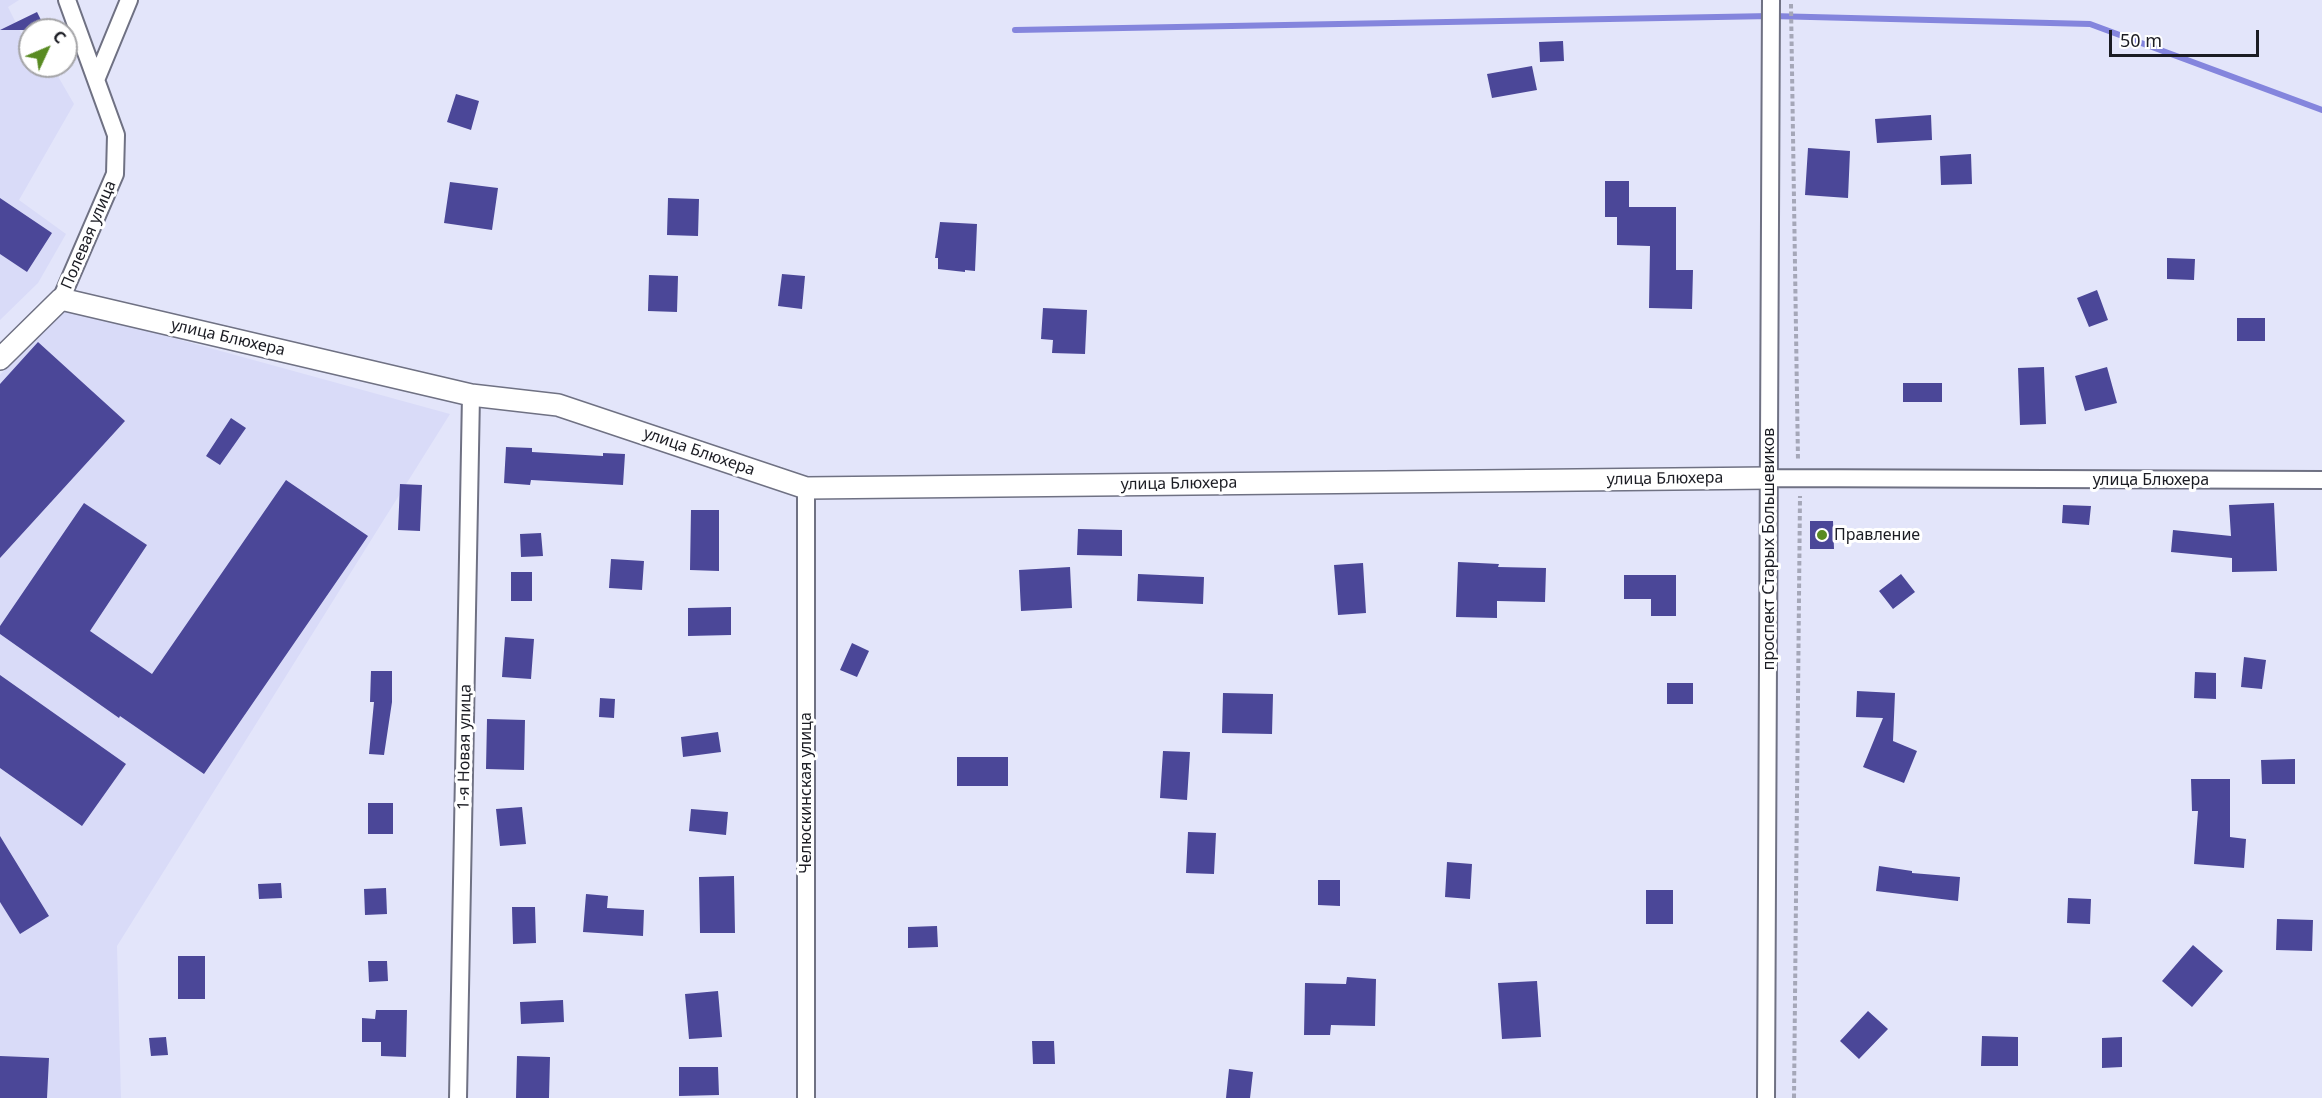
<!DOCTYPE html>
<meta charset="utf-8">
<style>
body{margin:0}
#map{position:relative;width:2322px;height:1098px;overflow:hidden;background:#e3e5fa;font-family:"Noto Sans",sans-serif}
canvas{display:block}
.north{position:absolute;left:18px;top:18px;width:60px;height:60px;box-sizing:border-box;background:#fff;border:2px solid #a4a4a7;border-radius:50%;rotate:46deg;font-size:16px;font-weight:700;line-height:24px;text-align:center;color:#1b1c23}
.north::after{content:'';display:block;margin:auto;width:21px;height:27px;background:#598b22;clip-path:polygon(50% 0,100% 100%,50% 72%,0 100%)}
.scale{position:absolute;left:2109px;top:30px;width:150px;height:27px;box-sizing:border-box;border:3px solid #1b1c23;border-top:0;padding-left:8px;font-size:18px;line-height:21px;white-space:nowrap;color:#1b1c23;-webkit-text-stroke:4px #fff;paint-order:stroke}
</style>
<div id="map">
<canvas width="2322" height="1098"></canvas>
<div class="north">С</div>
<div class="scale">50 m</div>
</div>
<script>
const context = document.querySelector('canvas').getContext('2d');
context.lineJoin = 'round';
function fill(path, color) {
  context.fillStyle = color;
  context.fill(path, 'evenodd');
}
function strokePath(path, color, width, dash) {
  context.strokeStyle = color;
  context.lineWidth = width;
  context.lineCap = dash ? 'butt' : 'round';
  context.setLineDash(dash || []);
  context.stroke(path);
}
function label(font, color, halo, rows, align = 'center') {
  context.font = font + ' "Noto Sans",sans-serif';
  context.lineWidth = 6;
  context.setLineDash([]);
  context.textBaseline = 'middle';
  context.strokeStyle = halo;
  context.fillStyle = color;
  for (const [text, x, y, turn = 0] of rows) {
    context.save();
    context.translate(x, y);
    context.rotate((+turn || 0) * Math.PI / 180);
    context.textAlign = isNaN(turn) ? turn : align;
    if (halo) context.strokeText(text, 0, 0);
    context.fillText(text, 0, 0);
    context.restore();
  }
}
fill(new Path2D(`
 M0 0H19L8 7 30 51V66H52L74 104 19 200 66 234 38 283 0 320Z
 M64 308 450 414 117 946 121 1098H0V375Z`), '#d9dbf8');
strokePath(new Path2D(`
 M1015 30 1771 16 2090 24 2322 110`), '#8485dd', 6);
fill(new Path2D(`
 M37 12 46 30H0Z
 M1563 41 1564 61 1540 62 1539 42Z
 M1532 66 1537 90 1492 98 1487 74Z
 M456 94 479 101 471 130 447 122Z
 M1931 115 1932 140 1877 143 1875 119Z
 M1808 148 1850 151 1848 198 1805 195Z
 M1971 154 1972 184 1941 185 1940 156Z
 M1605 181H1629V207H1676V270H1693L1692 309 1649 308 1650 246 1617 245V217H1605Z
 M450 182 498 188 492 230 444 223Z
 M0 198 52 233 27 272 0 254Z
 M668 198 699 199 698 236 667 235Z
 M940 222 977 224 975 271 965 270V272L938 269V258H935Z
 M2167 258 2195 259 2194 280 2167 279Z
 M782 274 805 276 802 309 778 306Z
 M649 275 678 276 677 312 648 311Z
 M2097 290 2108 320 2089 327 2077 298Z
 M1043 308 1087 310 1085 354 1052 353 1053 340 1041 339Z
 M2237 318H2265V341H2237Z
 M38 342 125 421 0 558V384Z
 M2044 367 2046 424 2020 425 2018 368Z
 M2107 367 2117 403 2085 411 2075 376Z
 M1903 383H1942V402H1903Z
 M231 418 246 428 220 465 206 456Z
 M506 447 532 448V452L603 456V453L625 454 623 485 531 480 530 485 504 483Z
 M286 480 368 536 204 774 120 716 119 718 0 634V626L84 503 147 545 90 631 152 674Z
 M400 484 422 485 420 531 398 530Z
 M2274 503 2277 571 2232 572V558L2171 552 2173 530 2231 536 2229 505Z
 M2063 505 2091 506 2089 525 2062 523Z
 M691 510H719V571L690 570Z
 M1810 521H1833L1834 549H1810Z
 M1078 529 1122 530V556L1077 555Z
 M541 533 543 556 521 557 520 534Z
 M611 559 644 561 642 590 609 588Z
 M1458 562 1499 564 1498 567 1546 568 1545 602 1497 601V618L1456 617Z
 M1363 563 1366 613 1338 615 1334 565Z
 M1070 567 1072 608 1021 611 1019 570Z
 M511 572H532V601H511Z
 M1138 574 1204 577 1203 604 1137 601Z
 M1901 574 1915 592 1893 609 1879 591Z
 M1624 575H1676V616H1651V599H1624Z
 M731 607V635L688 636V608Z
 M505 637 534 639 531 679 502 677Z
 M852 643 869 651 857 677 840 670Z
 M2244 657 2266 660 2262 689 2241 687Z
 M371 671H392V702L384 755 369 754 374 702H370Z
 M2195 672 2216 673V699L2194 698Z
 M0 675 126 764 82 826 0 768Z
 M1667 683H1693V704H1667Z
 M1857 691 1895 693 1893 741 1917 751 1904 783 1863 767 1883 718 1856 717Z
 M1223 693 1273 694 1272 734 1222 733Z
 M600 698 615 699 614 718 599 717Z
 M487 719 525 720 524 770 486 769Z
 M718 732 721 752 683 757 681 737Z
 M1163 751 1190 752 1187 800 1160 798Z
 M957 757H1008V786H957Z
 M2295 759V784H2262L2261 760Z
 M2191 779H2230V837L2246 839 2244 868 2194 864 2198 811H2192Z
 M368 803H393V834H368Z
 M522 807 526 844 500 846 496 809Z
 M691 809 728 812 726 835 689 831Z
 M1188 832 1216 833 1214 874 1186 873Z
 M0 836 49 916 20 934 0 902Z
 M1447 862 1472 864 1470 899 1445 897Z
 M1879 866 1912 871V873L1960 877 1958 901 1876 891Z
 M734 876 735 933H700L699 877Z
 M1318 880H1340V906L1318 905Z
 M281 883 282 898 259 899 258 884Z
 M386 888 387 914 365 915 364 889Z
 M1646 890H1673V924H1646Z
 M586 894 608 896 607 908 644 910 643 936 583 932Z
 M2068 898 2091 899 2090 924 2067 923Z
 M512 907H535L536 943 513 944Z
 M2277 919 2313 920 2312 951 2276 950Z
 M937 926 938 947 908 948V927Z
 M2193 945 2223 971 2192 1007 2162 981Z
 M178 956H205V999H178Z
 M368 961H387L388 981 369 982Z
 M1347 977 1376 979 1375 1026 1331 1025 1330 1035H1304L1305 983 1346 984Z
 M1537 981 1541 1037 1502 1039 1498 983Z
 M718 991 722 1037 689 1039 685 994Z
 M563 1000 564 1022 521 1024 520 1002Z
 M376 1010H407L406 1057 381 1056V1042H362V1018L375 1019Z
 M1868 1011 1888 1029 1859 1059 1840 1041Z
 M1982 1036 2018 1037V1066H1981Z
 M166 1037 168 1055 151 1056 149 1038Z
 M2122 1037V1067L2102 1068V1038Z
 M1032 1041H1054L1055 1064H1033Z
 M0 1056 49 1058 47 1098H0Z
 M517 1056 550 1057 549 1098H516Z
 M679 1067H718L719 1095 679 1096Z
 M1229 1069 1253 1072 1250 1098H1226Z`), '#4b4798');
const minor = new Path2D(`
 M96 80 129 0
 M61 299 115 174 116 135 67 0
 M1770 478 2322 480
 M806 488V1098
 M458 1098 471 395
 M1766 1098 1771 0`);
const tertiary = new Path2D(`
 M0 359 61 299 471 395 558 405 806 488 1770 478`);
strokePath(minor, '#6f7183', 20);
strokePath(tertiary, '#6f7183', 24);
strokePath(new Path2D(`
 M1791 4 1798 461
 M1794 1098 1800 496`), '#a5a7b8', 4, [4.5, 3]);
strokePath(minor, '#fff', 16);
strokePath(tertiary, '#fff', 21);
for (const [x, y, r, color] of [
 [1822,535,6,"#598b22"]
]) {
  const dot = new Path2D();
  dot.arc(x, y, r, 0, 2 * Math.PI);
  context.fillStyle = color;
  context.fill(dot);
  strokePath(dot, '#fff', 2);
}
label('16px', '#1b1c23', '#fff', [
 ["Полевая улица",89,235,-67],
 ["улица Блюхера",228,338,13],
 ["улица Блюхера",699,452,19],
 ["улица Блюхера",1665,479,-1],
 ["улица Блюхера",2151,480],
 ["улица Блюхера",1179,484,-1],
 ["проспект Старых Большевиков",1769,549,-90],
 ["1-я Новая улица",465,747,-89],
 ["Челюскинская улица",806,793,-90]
]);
label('16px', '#1b1c23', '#fff', [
 ["Правление",1834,535]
], 'left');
</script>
